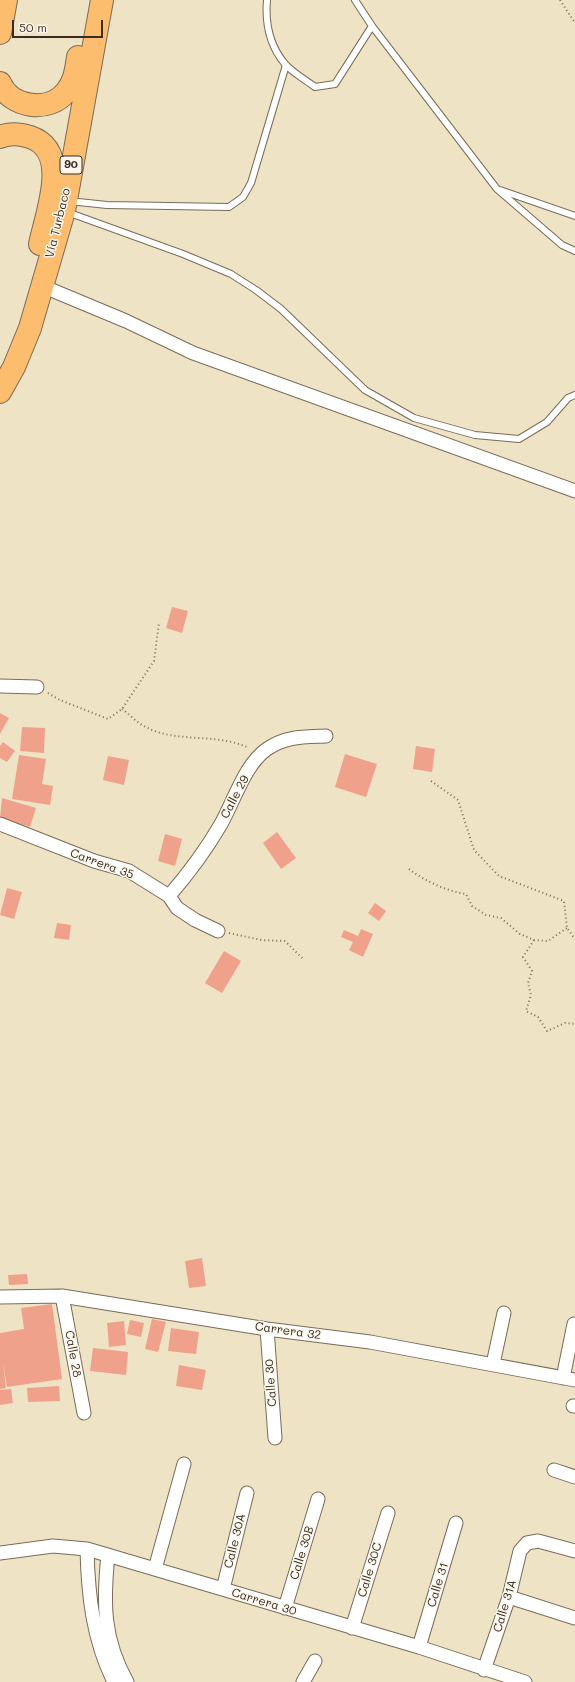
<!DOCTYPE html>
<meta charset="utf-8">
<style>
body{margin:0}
#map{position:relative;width:575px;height:1682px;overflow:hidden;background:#efe3c5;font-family:Mali,sans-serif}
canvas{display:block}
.scale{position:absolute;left:12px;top:20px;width:91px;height:18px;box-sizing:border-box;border:2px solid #3b2a1e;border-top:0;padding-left:5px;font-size:12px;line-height:14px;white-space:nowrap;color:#3b2a1e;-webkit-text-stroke:3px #fbf7ec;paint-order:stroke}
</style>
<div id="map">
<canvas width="575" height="1682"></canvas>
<div class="scale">50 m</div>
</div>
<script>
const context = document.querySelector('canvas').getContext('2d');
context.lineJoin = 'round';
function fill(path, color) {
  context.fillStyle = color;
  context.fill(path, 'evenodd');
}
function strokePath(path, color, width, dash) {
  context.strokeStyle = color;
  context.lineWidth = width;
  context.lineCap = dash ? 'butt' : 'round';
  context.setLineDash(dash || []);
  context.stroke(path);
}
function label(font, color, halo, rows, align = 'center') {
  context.font = font + ' Mali,sans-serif';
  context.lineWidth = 3;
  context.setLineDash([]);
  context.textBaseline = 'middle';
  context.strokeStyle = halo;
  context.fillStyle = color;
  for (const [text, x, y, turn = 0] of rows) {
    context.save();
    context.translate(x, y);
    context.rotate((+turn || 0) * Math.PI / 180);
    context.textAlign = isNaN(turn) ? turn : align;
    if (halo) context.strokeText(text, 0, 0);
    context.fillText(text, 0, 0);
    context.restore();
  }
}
fill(new Path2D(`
 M172 607 188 611 182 633 166 628Z
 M0 713 9 718 0 734Z
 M22 727 45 728 44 753 20 751Z
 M3 742 15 751 7 762 0 758V746Z
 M416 746 435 749 432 772 413 769Z
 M345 754 377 764 366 797 335 787Z
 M19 755 46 759 42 784 53 786 50 805 12 799Z
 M108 756 129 760 124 785 103 780Z
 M2 798 36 808 30 827 0 818Z
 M277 832 296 858 281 869 263 843Z
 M165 834 182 839 175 866 158 861Z
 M7 888 22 892 14 919 0 915Z
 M375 903 386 911 379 921 368 913Z
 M57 923 71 925 69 940 54 938Z
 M361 929 373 934 363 957 349 950 353 942 341 937 344 930 358 936Z
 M224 951 241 961 222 993 205 983Z
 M202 1258 206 1286 189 1288 185 1261Z
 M27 1274 28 1284 9 1285 8 1275Z
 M52 1304 62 1379 7 1387 3 1363 6 1388 0 1389V1333L24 1329 21 1308Z
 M152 1319 166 1322 158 1352 145 1349Z
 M130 1320 144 1323 141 1337 127 1334Z
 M124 1321 126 1345 109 1347 107 1323Z
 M171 1328 199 1332 196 1354 168 1351Z
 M93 1348 128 1352 126 1375 90 1371Z
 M179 1365 206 1370 202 1390 176 1386Z
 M59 1386 60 1401 28 1402 27 1388Z
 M11 1389 13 1403 0 1405V1390Z`), '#f0a18b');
const lane = new Path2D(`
 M267 0C265 23 270 46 285 64 293 73 306 80 315 87L335 84 372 26
 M355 0 372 26 497 189 562 245 575 251
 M500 190 575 216
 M69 201 107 205 229 207 243 197 251 183 286 65
 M67 212 183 254 231 274 256 290 281 309 365 390 414 418 475 435 519 439 547 422 568 398 575 395`);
const street = new Path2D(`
 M42 286 126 321 193 353 575 491
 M0 686 37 687
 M0 824 94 861 129 871 169 896 177 908 195 920 218 931
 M169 896C188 874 206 850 221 824 234 801 245 764 267 749 286 736 303 737 326 736
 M62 1296 84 1413
 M0 1297 62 1296 267 1329 370 1342 575 1380
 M267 1329 275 1438
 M493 1364 504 1313
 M563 1378 574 1324
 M573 1406H575
 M554 1470 575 1477
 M87 1549C88 1595 93 1640 114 1682
 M0 1553 53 1546 87 1549 419 1647 525 1682
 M108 1555C103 1603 103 1639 127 1682
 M155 1569 184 1464
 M223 1589 247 1493
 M509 1597 575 1618
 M285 1608 318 1499
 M352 1628 388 1513
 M419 1647 456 1523
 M484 1670 509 1597 520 1551 527 1543 538 1541 575 1551
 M303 1682 315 1661`);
const highway = new Path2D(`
 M0 33 6 0
 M0 83C11 108 49 113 66 92 75 82 76 69 78 57
 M0 137C9 133 20 134 30 137 72 151 46 214 40 244
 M0 392 14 367 30 328 64 211 102 0`);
strokePath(lane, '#7a6b58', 8);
strokePath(street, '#7a6b58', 15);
strokePath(highway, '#7a6b58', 24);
strokePath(new Path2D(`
 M560 0 575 23
 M48 693 60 700 108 719 122 709 154 661 159 623
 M122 709C129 714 136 722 144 726 174 744 216 732 249 748
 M431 781 458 800 474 850 499 876 564 901 567 928 575 939
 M409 869C425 881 446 891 466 894L472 906 486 915 501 918 520 934 534 940 548 941 567 928
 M229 933 261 940 285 941 303 959
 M534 940 523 957 532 971 528 983 531 995 526 1011 538 1017 547 1031 565 1023 575 1024`), '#7a6b58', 2, [1, 3]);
strokePath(lane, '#fff', 6);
strokePath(street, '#fff', 13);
strokePath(highway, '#fcbd6f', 22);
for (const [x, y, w] of [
 [71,165,22]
]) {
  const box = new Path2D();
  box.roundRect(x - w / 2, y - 9, w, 18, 3);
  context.fillStyle = '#fbf7ec';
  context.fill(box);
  strokePath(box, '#3b2a1e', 1);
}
label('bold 11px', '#3b2a1e', null, [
 ["90",71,165]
]);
label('12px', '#3b2a1e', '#fbf7ec', [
 ["Vía Turbaco",58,223,-76],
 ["Calle 29",235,797,-62],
 ["Carrera 35",102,864,20],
 ["Carrera 32",288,1331,8],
 ["Calle 28",73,1354,80],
 ["Calle 30",271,1383,-94],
 ["Calle 30A",235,1541,-76],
 ["Calle 30B",302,1553,-73],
 ["Calle 30C",370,1570,-73],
 ["Calle 31",438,1585,-73],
 ["Carrera 30",264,1602,17],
 ["Calle 31A",505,1606,-73]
]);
</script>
